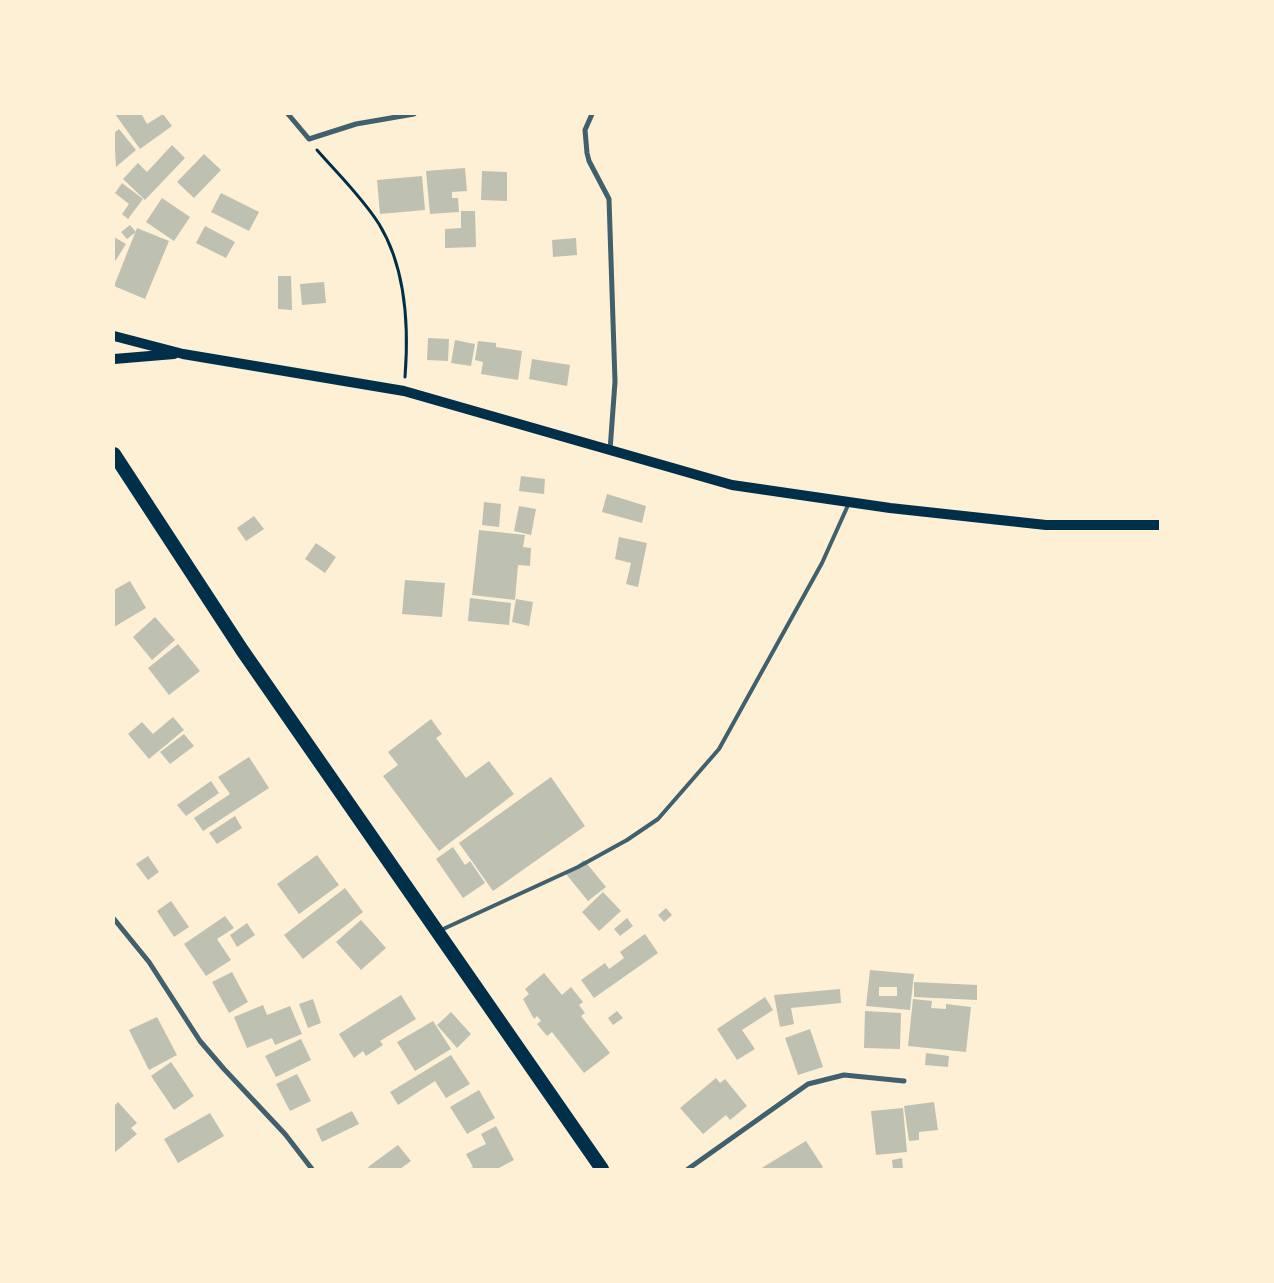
<!DOCTYPE html>
<style>
body{margin:0}
#map{position:relative;width:1274px;height:1283px;overflow:hidden;background:#fdf0d5;font-family:"PT Sans",sans-serif}
canvas{display:block}
.frame{position:absolute;inset:0;border:115px solid #fdf0d5;pointer-events:none}
</style>
<div id="map">
<canvas width="1274" height="1283"></canvas>
<div class="frame"></div>
</div>
<script>
const context = document.querySelector('canvas').getContext('2d');
context.lineJoin = 'round';
function fill(path, color) {
  context.fillStyle = color;
  context.fill(path, 'evenodd');
}
function strokePath(path, color, width, dash) {
  context.strokeStyle = color;
  context.lineWidth = width;
  context.lineCap = dash ? 'butt' : 'round';
  context.setLineDash(dash || []);
  context.stroke(path);
}
fill(new Path2D(`
 M115 114H144L142 115 147 124 163 114 172 126 140 149Z
 M119 129 136 150 116 167 114 133Z
 M172 145 185 158 145 200 123 179 138 163 147 172Z
 M204 154 221 170 194 198 177 182Z
 M465 168 467 191 452 192V198H458L459 212 430 214 426 171Z
 M482 171 507 172V201L481 200Z
 M422 176 425 210 380 214 377 180Z
 M122 183 143 199 128 219 122 214 129 204 115 193Z
 M221 193 259 212 249 231 211 212Z
 M162 198 190 217 174 241 146 222Z
 M461 211H475L476 247 445 248V229L461 228Z
 M130 225 136 232 127 239 121 232Z
 M205 226 235 242 226 258 196 243Z
 M137 228 169 241 145 299 114 286Z
 M114 237 126 244 114 263Z
 M576 238 577 255 553 257 552 240Z
 M278 276H291L292 310 278 309Z
 M324 282 326 303 302 305 300 284Z
 M428 338 449 339 448 361 427 360Z
 M455 340 475 344 471 366 451 363Z
 M478 341 496 343V347L522 351 518 380 481 374 483 362 475 360Z
 M532 359 570 365 567 386 529 379Z
 M521 476 545 479 544 494 519 491Z
 M607 494 646 506 642 523 602 512Z
 M484 502 501 504 499 527 482 525Z
 M519 506 536 509 531 535 514 531Z
 M254 516 264 529 246 541 237 528Z
 M479 530 525 535 523 547 531 548 530 566 518 565 515 600 472 595Z
 M619 537 647 543 638 587 626 584 631 563 615 559Z
 M316 543 336 557 325 573 305 559Z
 M405 580 445 583 442 617 402 614Z
 M130 581 146 608 114 627V590Z
 M470 598 511 603 509 625 468 621Z
 M516 599 533 602 529 626 512 622Z
 M155 617 175 640 152 660 133 637Z
 M178 644 200 671 169 695 148 668Z
 M173 717 184 730 149 759 128 734 142 722 153 734Z
 M431 719 442 734 436 738 466 778 489 761 514 794 439 851 383 776 398 765 388 752Z
 M184 734 194 746 170 764 160 752Z
 M249 757 269 788 203 831 194 818 230 794 218 777Z
 M551 777 585 826 493 891 459 843Z
 M211 781 219 793 186 816 177 805Z
 M235 816 242 828 217 844 209 833Z
 M453 847 465 865 470 861 485 883 463 898 436 859Z
 M317 855 339 885 299 914 277 884Z
 M148 856 159 872 148 880 136 864Z
 M584 860 606 887 588 901 566 874Z
 M345 888 363 912 303 959 284 935Z
 M603 892 621 911 599 931 582 912Z
 M171 901 189 927 174 937 157 911Z
 M666 908 672 915 664 922 658 915Z
 M225 916 234 928 217 939 231 960 206 976 184 944Z
 M627 918 633 926 620 936 614 929Z
 M361 920 386 948 361 970 336 942Z
 M247 923 255 935 237 947 230 935Z
 M645 934 658 953 594 998 581 980 605 963 609 969 624 958 620 952Z
 M870 970 914 974 910 1010 866 1006ZM879 987H897V996H879Z
 M232 972 248 1002 229 1013 212 982Z
 M544 973 562 995 571 987 583 1002 579 1005 585 1013 581 1016 610 1053 584 1073 552 1032 547 1036 537 1024 541 1021 537 1016 534 1019 523 999 529 994 525 989Z
 M914 982 977 985V1000L914 997Z
 M840 989 841 1003 791 1008 794 1024 780 1027 774 995Z
 M401 995 416 1019 380 1041 383 1045 366 1056 363 1051 354 1058 339 1034Z
 M765 997 773 1010 742 1030 755 1049 737 1060 717 1029Z
 M313 999 321 1023 308 1028 299 1004Z
 M913 999 932 1001 931 1008 946 1009V1004L971 1007 966 1052 908 1046Z
 M263 1005 267 1015 290 1006 302 1034 275 1045 272 1038 247 1048 234 1017Z
 M617 1011 623 1018 613 1025 608 1018Z
 M865 1011 901 1013 900 1049 864 1048Z
 M451 1012 471 1034 457 1048 437 1025Z
 M157 1017 177 1055 149 1070 129 1030Z
 M433 1021 451 1049 415 1071 397 1042Z
 M810 1029 823 1067 798 1075 785 1038Z
 M301 1039 311 1060 276 1077 265 1056Z
 M926 1053 949 1056 948 1067 925 1065Z
 M451 1055 470 1084 446 1098 435 1081 398 1105 390 1092Z
 M171 1062 194 1096 174 1110 151 1076Z
 M297 1074 311 1101 290 1111 276 1084Z
 M716 1078 720 1083 725 1079 747 1106 730 1120 726 1115 703 1134 680 1108Z
 M479 1090 495 1118 467 1134 450 1107Z
 M118 1102 137 1123 131 1128 137 1134 114 1153V1106Z
 M934 1102 938 1130 919 1132V1140L909 1141 904 1106Z
 M903 1108 907 1152 876 1155 871 1111Z
 M352 1111 359 1124 322 1142 316 1129Z
 M210 1113 224 1136 178 1163 164 1139Z
 M496 1126 514 1160 497 1169H468L473 1167 466 1154 486 1144 481 1134Z
 M806 1141 823 1167 820 1169H760Z
 M398 1145 411 1161 400 1169H370L368 1167Z
 M902 1158 903 1169H893L892 1160Z`), '#bec0b2');
strokePath(new Path2D(`
 M317 150C337 173 362 197 379 224 406 268 409 326 405 377`), '#003049', 3);
strokePath(new Path2D(`
 M441 930 578 867 627 840 658 819 719 749 822 563 849 503`), '#3f606c', 4);
strokePath(new Path2D(`
 M288 114 309 139 356 124 414 114
 M592 114 585 130 587 153 589 161 609 199 615 382 610 450
 M114 919 149 962 200 1041 224 1069 285 1134 312 1169
 M688 1169 808 1084 844 1075 904 1081`), '#3f606c', 5);
strokePath(new Path2D(`
 M114 336 183 354 404 391 732 485 890 508 1046 525H1160
 M114 359 174 354`), '#003049', 10);
strokePath(new Path2D(`
 M114 454 242 650 602 1169`), '#003049', 14);
</script>
